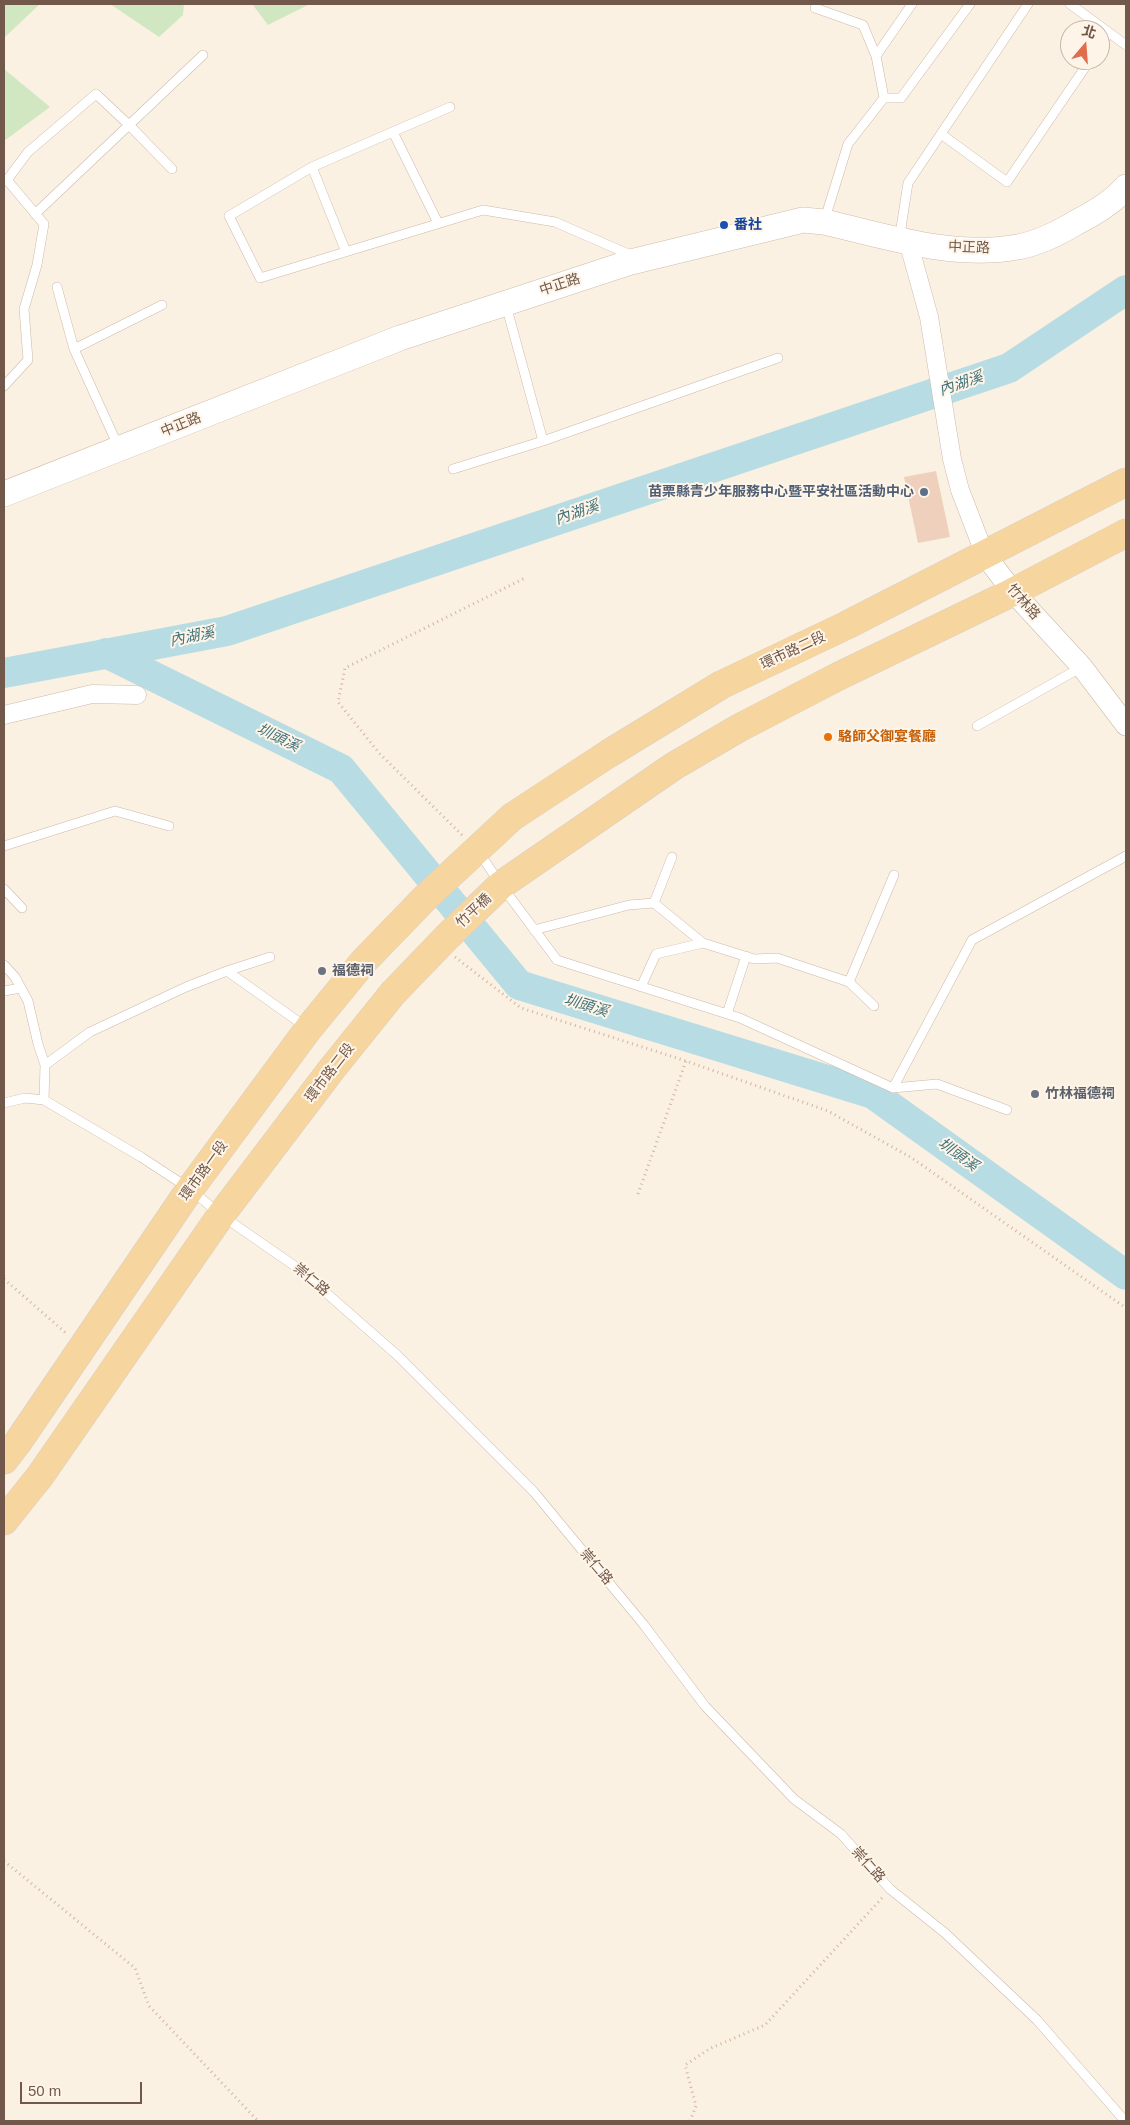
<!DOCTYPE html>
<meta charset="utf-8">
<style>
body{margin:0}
#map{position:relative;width:1130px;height:2125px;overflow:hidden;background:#fbf1e2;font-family:Helvetica,"Noto Sans TC",sans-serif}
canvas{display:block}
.frame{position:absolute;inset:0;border:5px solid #71584a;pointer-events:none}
.north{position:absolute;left:1060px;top:20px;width:50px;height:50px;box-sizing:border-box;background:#fef5e8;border:1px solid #c6b6a9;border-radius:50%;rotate:18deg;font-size:14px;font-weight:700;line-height:20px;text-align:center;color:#71584a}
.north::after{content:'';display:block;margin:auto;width:18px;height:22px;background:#de6e4e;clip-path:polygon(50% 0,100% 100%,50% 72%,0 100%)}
.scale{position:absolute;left:20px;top:2082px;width:122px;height:22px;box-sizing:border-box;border:2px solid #71584a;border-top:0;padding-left:6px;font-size:15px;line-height:18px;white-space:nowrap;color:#71584a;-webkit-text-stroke:4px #fef5e8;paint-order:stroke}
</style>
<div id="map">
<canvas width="1130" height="2125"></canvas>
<div class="frame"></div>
<div class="north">北</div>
<div class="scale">50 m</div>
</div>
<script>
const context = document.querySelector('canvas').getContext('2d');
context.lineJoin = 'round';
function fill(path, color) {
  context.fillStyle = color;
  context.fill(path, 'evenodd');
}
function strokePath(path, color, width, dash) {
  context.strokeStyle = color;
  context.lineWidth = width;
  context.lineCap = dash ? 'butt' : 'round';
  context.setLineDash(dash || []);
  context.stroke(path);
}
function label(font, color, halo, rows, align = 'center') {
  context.font = font + ' Helvetica,"Noto Sans TC",sans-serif';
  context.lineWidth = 4;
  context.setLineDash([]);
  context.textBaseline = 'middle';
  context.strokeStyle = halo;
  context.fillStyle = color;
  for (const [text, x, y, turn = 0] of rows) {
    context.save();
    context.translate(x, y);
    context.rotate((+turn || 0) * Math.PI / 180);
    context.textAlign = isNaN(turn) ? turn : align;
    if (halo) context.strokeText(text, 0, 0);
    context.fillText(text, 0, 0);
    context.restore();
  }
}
fill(new Path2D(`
 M4 4H40L4 38Z
 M110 4H184L183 15 159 37Z
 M252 4H310L268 25Z
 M4 69 50 107 4 141Z`), '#d1e7c2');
strokePath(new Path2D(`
 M106 653 341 769 519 985 873 1094 1126 1275
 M4 673 227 631 1009 368 1126 290`), '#b8dce3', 30);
fill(new Path2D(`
 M936 471 950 537 918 543 904 477Z`), '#eed0bc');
const service = new Path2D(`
 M1070 4 1126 45
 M815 8 863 25 876 56
 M1100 46 1108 34
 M884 98 876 56 912 4
 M450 107 312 167 229 216 260 278 483 210 555 222 633 256
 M393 132 438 223
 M941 134 1007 182 1090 60
 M312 167 346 252
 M7 180 28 152 96 94 129 125 172 169
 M4 181 7 180 44 224 37 265 24 309 28 360 4 386
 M35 214 203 55
 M824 222 848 144 884 98H901L970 4
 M905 237 901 228 908 183 1028 4
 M57 287 74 349
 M506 305 543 441 778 358
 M119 448 74 349 162 305
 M453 469 543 441
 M977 726 1082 667
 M4 846 115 811 169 826
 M478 851 501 885 557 960 740 1018 893 1088 937 1084 1007 1110
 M4 889 22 908
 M654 903 672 857
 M534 930 629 905 654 903 703 943 754 959 777 958 849 982 894 875
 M4 965 15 977 28 1001 38 1044 45 1065 44 1100
 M227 971 270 957
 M849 982 874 1006
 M641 987 656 954 703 943
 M4 991 21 988
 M727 1014 746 956
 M45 1065 90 1032 186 987 227 971 306 1027
 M893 1088 972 940 1126 856
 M4 1103 25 1098 44 1100 141 1157 190 1189 221 1215 299 1269 397 1355 534 1492 644 1625 705 1706 794 1799 841 1834 890 1889 945 1933 1037 2020 1125 2121`);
const minor = new Path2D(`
 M908 241 929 317 952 459 960 490 985 555
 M4 715 92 694 137 695`);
const tertiary = new Path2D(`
 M985 555 1013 592 1082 667 1126 725`);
const secondary = new Path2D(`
 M4 494 400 338 631 262 803 220 824 222C886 236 953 259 1018 247 1039 243 1059 233 1077 222 1095 213 1113 202 1126 187`);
const primary = new Path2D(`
 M4 1460 18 1442 190 1189 309 1028 364 961 425 898 512 817 608 754 721 685 847 625 1126 482
 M4 1521 40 1476 221 1215 331 1070 393 993 447 937 501 885 674 766 739 728 839 676 1013 592 1126 533`);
strokePath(service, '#cbb9aa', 10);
strokePath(minor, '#cbb9aa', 19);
strokePath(tertiary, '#cbb9aa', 22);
strokePath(secondary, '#d0bbaa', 26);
strokePath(primary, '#d7d0cc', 29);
strokePath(new Path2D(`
 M462 835 379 753 338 702 345 668 525 578
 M455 957 521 1008 686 1061 828 1111 912 1158 1126 1308
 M638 1194 686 1061
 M4 1279 67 1334
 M4 1861 135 1968 149 2006 258 2121
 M690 2121 696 2106 685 2065 711 2048 765 2025 883 1897`), '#d3b39f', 3, [1, 4]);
strokePath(service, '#fff', 9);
strokePath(minor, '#fff', 18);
strokePath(tertiary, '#fff', 21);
strokePath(secondary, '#fff', 25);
strokePath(primary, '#f6d59e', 28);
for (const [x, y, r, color] of [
 [724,225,5,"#1a4fb4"],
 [924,492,5,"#5c6f8a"],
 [828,737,5,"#e8710a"],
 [322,971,5,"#6b7280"],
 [1035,1094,5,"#6b7280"]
]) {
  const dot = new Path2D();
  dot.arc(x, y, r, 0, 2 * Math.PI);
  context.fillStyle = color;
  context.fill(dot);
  strokePath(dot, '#fef5e8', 2);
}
label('bold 14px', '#164399', '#fef5e8', [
 ["番社",734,225]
], 'left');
label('14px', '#71584a', '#fef5e8', [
 ["中正路",969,248,2],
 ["中正路",560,285,-18],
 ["中正路",181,425,-22],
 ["竹林路",1023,602,49],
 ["環市路二段",793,651,-25],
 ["竹平橋",474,911,-43],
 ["環市路二段",330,1073,-52],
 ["環市路一段",204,1171,-54],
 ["崇仁路",311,1280,40],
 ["崇仁路",596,1567,50],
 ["崇仁路",868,1865,48]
]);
label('bold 14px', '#4e5e75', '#fef5e8', [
 ["苗栗縣青少年服務中心暨平安社區活動中心",914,492]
], 'right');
label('bold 14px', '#c56008', '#fef5e8', [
 ["駱師父御宴餐廳",838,737]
], 'left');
label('bold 14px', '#5b616d', '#fef5e8', [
 ["福德祠",332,971],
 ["竹林福德祠",1045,1094]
], 'left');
label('italic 15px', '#43737c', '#fef5e8', [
 ["內湖溪",961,384,-19],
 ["內湖溪",577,513,-19],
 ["內湖溪",192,637,-11],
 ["圳頭溪",278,738,26],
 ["圳頭溪",586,1006,17],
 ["圳頭溪",958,1155,36]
]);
</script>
